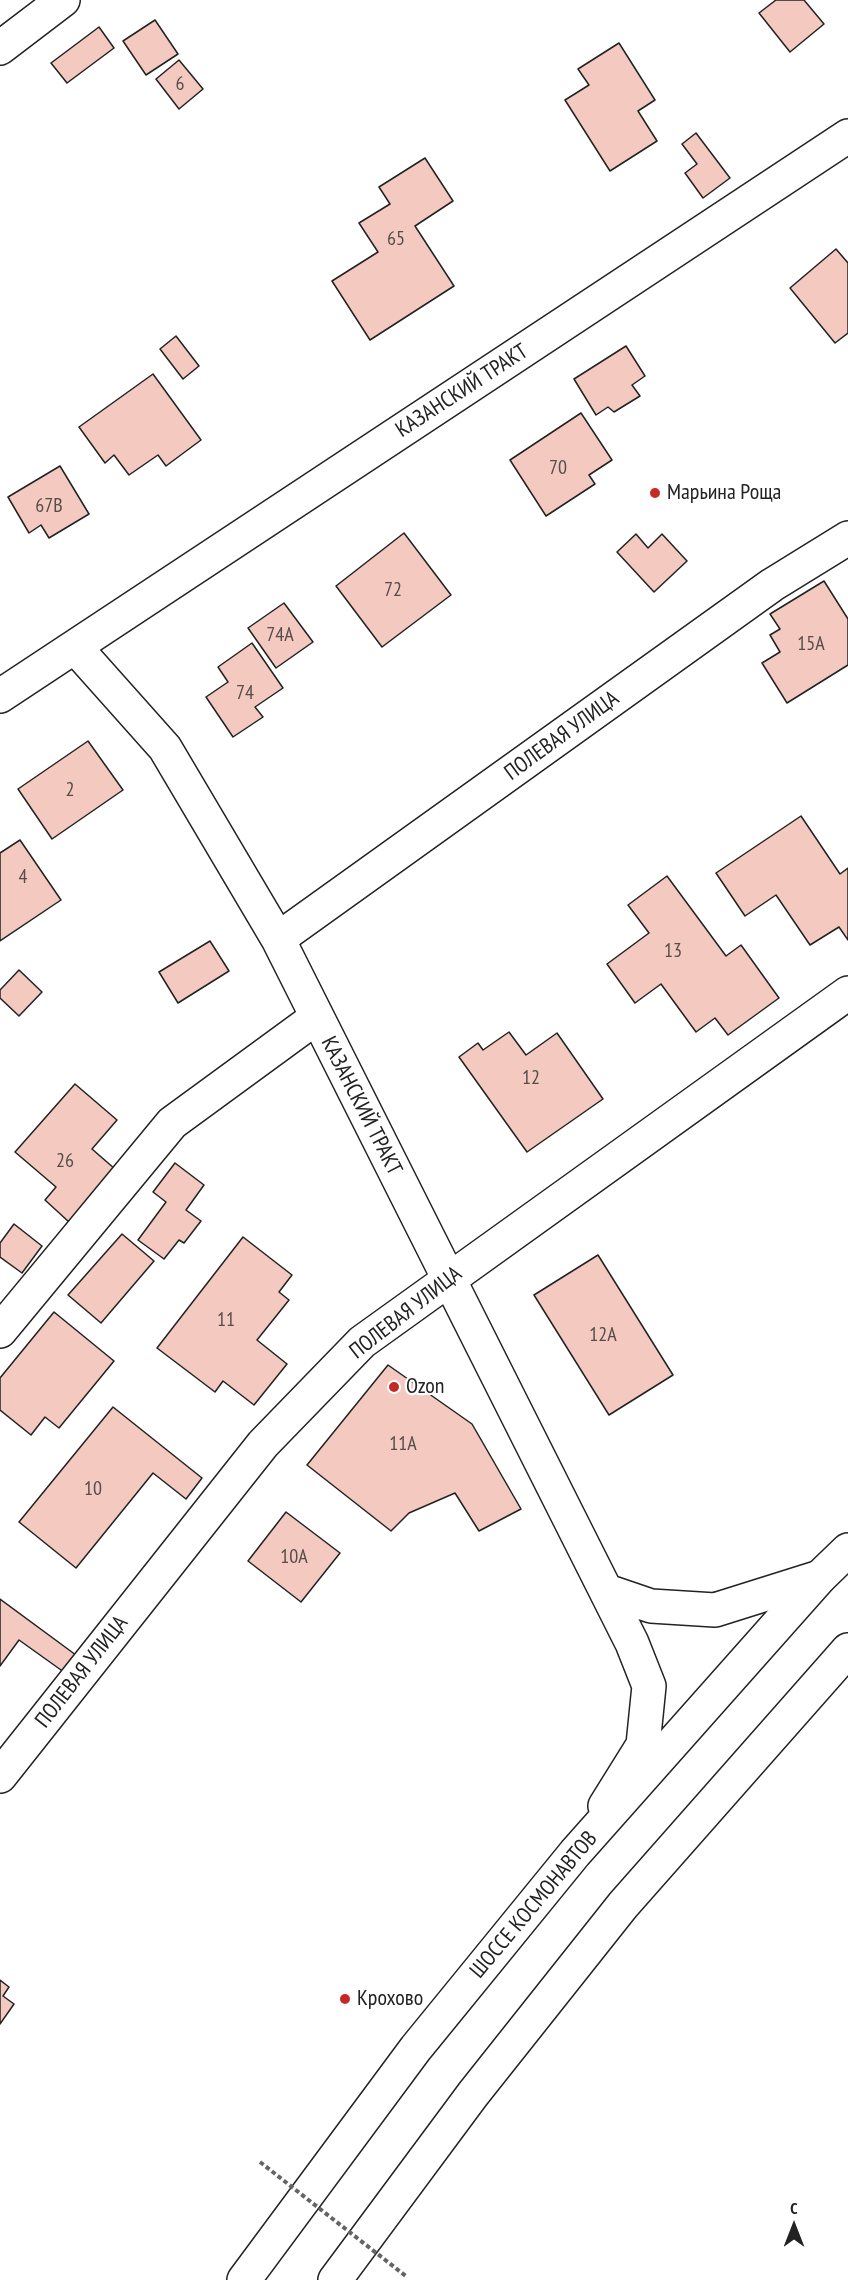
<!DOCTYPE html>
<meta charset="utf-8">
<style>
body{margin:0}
#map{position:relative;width:848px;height:2280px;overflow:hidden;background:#fff;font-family:"PT Sans Narrow",sans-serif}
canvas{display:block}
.north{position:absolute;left:764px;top:2196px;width:60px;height:60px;-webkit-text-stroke:4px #fff;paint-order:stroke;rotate:0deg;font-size:16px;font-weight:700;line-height:24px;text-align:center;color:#222}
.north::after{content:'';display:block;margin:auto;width:21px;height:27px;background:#222;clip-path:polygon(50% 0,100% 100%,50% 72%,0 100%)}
</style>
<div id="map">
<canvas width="848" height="2280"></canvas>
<div class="north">С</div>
</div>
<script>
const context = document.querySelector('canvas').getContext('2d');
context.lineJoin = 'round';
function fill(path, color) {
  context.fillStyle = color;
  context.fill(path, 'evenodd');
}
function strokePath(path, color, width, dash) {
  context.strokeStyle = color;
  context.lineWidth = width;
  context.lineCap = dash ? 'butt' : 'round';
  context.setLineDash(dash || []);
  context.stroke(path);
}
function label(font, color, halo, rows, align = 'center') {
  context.font = font + ' "PT Sans Narrow",sans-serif';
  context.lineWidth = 4.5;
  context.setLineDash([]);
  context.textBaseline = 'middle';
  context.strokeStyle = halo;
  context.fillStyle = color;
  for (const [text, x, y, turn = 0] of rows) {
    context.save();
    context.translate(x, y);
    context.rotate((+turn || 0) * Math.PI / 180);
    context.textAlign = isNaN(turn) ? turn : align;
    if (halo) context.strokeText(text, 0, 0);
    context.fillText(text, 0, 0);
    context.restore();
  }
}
const building = new Path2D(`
 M776 0H804L824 24 790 52 759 13Z
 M155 20 178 54 146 75 123 41Z
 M99 27 114 48 67 83 51 63Z
 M619 43 655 100 638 111 657 141 610 171 565 100 589 85 578 69Z
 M179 60 203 89 179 109 156 79Z
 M696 133 730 178 703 198 685 173 697 164 682 144Z
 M425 158 453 201 415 226 454 286 370 340 332 281 378 252 359 223 390 204 379 187Z
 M836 249 848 263V333L835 343 790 288Z
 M176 336 199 366 183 379 160 349Z
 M626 346 645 376 632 385 640 396 614 412 608 407 596 415 574 379Z
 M153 374 201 440 166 466 158 455 129 475 114 455 105 463 79 427Z
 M581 413 612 460 589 475 595 484 546 516 510 460Z
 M60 466 89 514 49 538 41 525 29 533 8 497Z
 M404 533 451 595 382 647 336 586Z
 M636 534 648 548 662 534 687 561 654 592 617 552Z
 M824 581 848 619V665L787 703 762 663 780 652 770 635 780 629 770 614Z
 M284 603 313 642 276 668 248 628Z
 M252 643 283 688 255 707 263 717 233 737 206 697 228 682 218 667Z
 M88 741 123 790 52 839 18 789Z
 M801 816 840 874 848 868V940L839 927 810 945 776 895 745 916 716 873Z
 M20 840 61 900 0 941V853Z
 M667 876 726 956 741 945 779 998 728 1035 715 1018 696 1032 661 984 635 1003 607 964 649 933 628 905Z
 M210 941 229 971 178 1003 159 972Z
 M19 970 42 992 19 1016 0 998V990Z
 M509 1032 526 1055 557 1033 603 1099 527 1152 459 1057 478 1043 483 1050Z
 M75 1084 117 1120 92 1149 115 1169 69 1222 45 1200 56 1187 15 1152Z
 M175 1163 204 1185 186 1210 201 1221 184 1243 179 1240 164 1259 138 1240 166 1202 153 1192Z
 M14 1224 42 1246 22 1273 0 1257V1243Z
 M122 1234 154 1261 101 1323 68 1295Z
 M243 1237 292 1275 279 1292 289 1300 257 1340 287 1364 254 1405 223 1381 215 1392 157 1348Z
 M598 1255 673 1375 609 1415 534 1295Z
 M54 1312 114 1361 59 1428 45 1417 31 1435 0 1410V1378Z
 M388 1365 472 1424 521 1509 479 1531 455 1493 409 1513 391 1531 307 1465Z
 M113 1407 202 1478 186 1499 153 1473 76 1568 19 1522Z
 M286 1512 340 1553 301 1602 248 1561Z
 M0 1599 80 1658 68 1675 19 1640 0 1666Z
 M0 1980 9 1987 3 1996 14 2004 0 2024Z`);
fill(building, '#f3c9c0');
strokePath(building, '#222', 1.5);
const minor = new Path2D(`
 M0 48 63 0
 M75 647 165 748 278 939 632 1643 649 1686 643 1745 605 1806
 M0 696 848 136
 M278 939 772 585 848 538
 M0 1331 172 1123 317 1017
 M607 1591 651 1606 715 1610 820 1577
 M0 1776 263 1444 362 1342 848 993`);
const major = new Path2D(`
 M244 2280 416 2048 575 1853 820 1577 848 1550
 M335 2280 473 2094 623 1905 848 1650`);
strokePath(minor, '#222', 36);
strokePath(major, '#222', 36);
strokePath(minor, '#fff', 33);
strokePath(major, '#fff', 33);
strokePath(new Path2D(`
 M260 2162 407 2277`), '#646464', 4, [4.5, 3]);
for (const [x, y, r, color] of [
 [655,493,6,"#c62828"],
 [394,1387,6,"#c62828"],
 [345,1999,6,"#c62828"]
]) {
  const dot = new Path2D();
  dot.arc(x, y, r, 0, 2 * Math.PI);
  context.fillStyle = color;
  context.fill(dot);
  strokePath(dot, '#fff', 2);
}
label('20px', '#564c4a', null, [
 ["6",180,84],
 ["65",396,239],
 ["70",558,468],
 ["67В",49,506],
 ["72",393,590],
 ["74А",280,635],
 ["15А",811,644],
 ["74",245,693],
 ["2",70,790],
 ["4",23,877],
 ["13",673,951],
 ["12",531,1078],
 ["26",65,1161],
 ["11",226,1320],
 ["12А",603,1335],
 ["11А",403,1444],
 ["10",93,1489],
 ["10А",294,1557]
]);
label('22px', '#222', '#fff', [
 ["КАЗАНСКИЙ ТРАКТ",462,391,-33],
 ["ПОЛЕВАЯ УЛИЦА",562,736,-36],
 ["КАЗАНСКИЙ ТРАКТ",361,1106,63],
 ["ПОЛЕВАЯ УЛИЦА",406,1313,-38],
 ["ПОЛЕВАЯ УЛИЦА",82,1672,-52],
 ["ШОССЕ КОСМОНАВТОВ",534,1905,-50]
]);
label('22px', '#222', '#fff', [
 ["Марьина Роща",667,493],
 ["Ozon",406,1387],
 ["Крохово",357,1999]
], 'left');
</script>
